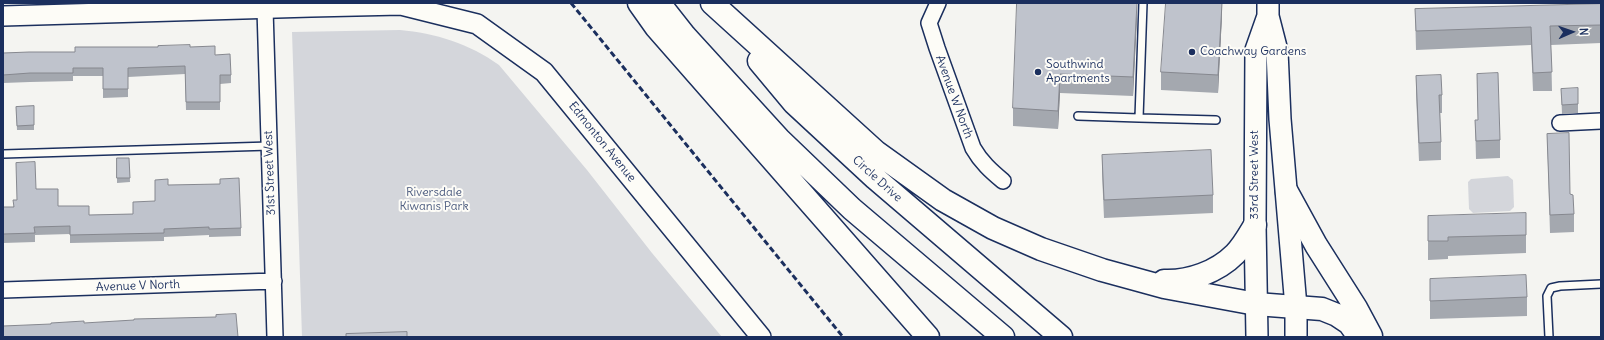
<!DOCTYPE html>
<style>
body{margin:0}
#map{position:relative;width:1604px;height:340px;overflow:hidden;background:#f4f4f1;font-family:Delius,sans-serif}
canvas{display:block}
.frame{position:absolute;inset:0;border:4px solid #1b2f5e;pointer-events:none}
.north{position:absolute;left:1552px;top:12px;width:40px;height:40px;-webkit-text-stroke:3px #fdfcf7;paint-order:stroke;rotate:88deg;font-size:11px;font-weight:700;line-height:16px;text-align:center;color:#1b2f5e}
.north::after{content:'';display:block;margin:auto;width:14px;height:18px;background:#1b2f5e;clip-path:polygon(50% 0,100% 100%,50% 72%,0 100%)}
</style>
<div id="map">
<canvas width="1604" height="340"></canvas>
<div class="frame"></div>
<div class="north">N</div>
</div>
<script>
const context = document.querySelector('canvas').getContext('2d');
context.lineJoin = 'round';
function fill(path, color) {
  context.fillStyle = color;
  context.fill(path, 'evenodd');
}
function strokePath(path, color, width, dash) {
  context.strokeStyle = color;
  context.lineWidth = width;
  context.lineCap = dash ? 'butt' : 'round';
  context.setLineDash(dash || []);
  context.stroke(path);
}
function label(font, color, halo, rows, align = 'center') {
  context.font = font + ' Delius,sans-serif';
  context.lineWidth = 4;
  context.setLineDash([]);
  context.textBaseline = 'middle';
  context.strokeStyle = halo;
  context.fillStyle = color;
  for (const [text, x, y, turn = 0] of rows) {
    context.save();
    context.translate(x, y);
    context.rotate((+turn || 0) * Math.PI / 180);
    context.textAlign = isNaN(turn) ? turn : align;
    if (halo) context.strokeText(text, 0, 0);
    context.fillText(text, 0, 0);
    context.restore();
  }
}
fill(new Path2D(`
 M400 30C435 33 470 44 499 65L587 170 652 253 722 337H302L292 32Z
 M1508 176 1513 180 1514 207 1510 211 1473 213 1469 209 1468 182 1471 179Z`), '#d4d6db');
const service = new Path2D(`
 M1143 3 1139 118 1216 120
 M1078 116 1139 118
 M3 154 270 146
 M1549 337 1547 296 1551 288 1560 286 1601 284`);
const minor = new Path2D(`
 M938 3 929 23 937 48 973 148C981 162 991 171 1003 181
 M265 9 275 337
 M1560 123 1601 121
 M3 290 274 281`);
const tertiary = new Path2D(`
 M3 16 311 7 401 5 477 24 544 72 761 337`);
const secondary = new Path2D(`
 M1268 3V16L1277 51 1280 119 1296 307V337
 M1257 337 1255 225 1256 50 1268 16`);
const trunk = new Path2D(`
 M639 3 656 27 928 337
 M659 3 685 36 779 139 852 209 1003 337
 M712 3 876 152 943 200 993 228 1041 249 1102 270 1164 287 1256 304 1322 309 1337 315 1349 323 1359 337
 M759 61 794 103 875 178 1061 337
 M1287 192 1316 245 1356 308 1371 336
 M1164 281C1189 282 1217 272 1235 254 1243 246 1249 235 1255 225`);
strokePath(service, '#1b2f5e', 10);
strokePath(minor, '#1b2f5e', 18);
strokePath(tertiary, '#1b2f5e', 22);
strokePath(secondary, '#1b2f5e', 24);
strokePath(trunk, '#1b2f5e', 25);
strokePath(service, '#fdfcf7', 7);
strokePath(minor, '#fdfcf7', 15);
strokePath(tertiary, '#fdfcf7', 19);
strokePath(secondary, '#fdfcf7', 21);
strokePath(trunk, '#fdfcf7', 22);
strokePath(new Path2D(`
 M571 3 843 337`), '#1b2f5e', 3, [6, 3]);
fill(new Path2D(`
 M1222 3V15L1218 93 1161 90V72Z
 M1601 4V43L1551 45 1552 91H1533L1531 45 1416 50 1415 9Z
 M1137 17 1133 96 1060 93 1058 129 1013 126V108Z
 M190 47 215 55 231 75V83L220 84V110H186L185 74 128 77V97L103 98V76H73V81L30 82 3 83V53L75 52Z
 M1477 74 1500 140V158L1476 159 1475 120H1478Z
 M1416 76 1442 95V113H1440L1441 142V160L1419 161 1416 94Z
 M1561 89 1578 104V113L1562 114Z
 M34 106V130H17L16 107Z
 M1547 134 1570 194 1574 214V232L1550 233Z
 M1102 155 1213 195V213L1104 218 1102 173Z
 M117 158H129L130 182 117 183Z
 M168 185 241 228V236L209 237V235L164 237V241L70 243V234L35 235V242L3 243V207H13L17 200 36 189 58 206 89 215 133 214 155 201Z
 M1428 216 1526 235V253L1448 256V259L1428 260Z
 M1430 279 1527 297V316L1430 319Z`), '#a4a8af');
fill(new Path2D(`
 M1137 3V17L1133 96V77Z
 M1222 3V15L1218 93V75Z
 M1060 74V93L1058 129V111Z`), '#86888f');
const building = new Path2D(`
 M1017 3H1137L1133 77 1060 74 1058 111 1013 108Z
 M1166 3H1222L1218 75 1161 72Z
 M1601 4V25L1550 26 1552 72 1533 73 1531 27 1416 31 1415 9Z
 M190 45V47L215 46V55L230 54 231 75H220V102H186L185 66 128 68V89H103V68H73V73H30L3 75V53L29 52H75V47H158V46Z
 M1498 73 1500 140 1476 141 1475 120H1478L1477 74Z
 M1441 75 1442 95H1439L1441 142 1419 143 1416 76Z
 M1578 88V104L1562 105 1561 89Z
 M34 106V125L17 126 16 107Z
 M1569 133 1570 194 1573 195 1574 214 1550 215 1547 134Z
 M1211 150 1213 195 1104 200 1102 155Z
 M117 158H129L130 178H117Z
 M35 162 36 189H58V206H89V215L133 214V202L155 201V180L168 179V185L220 184V179L239 178 241 228 209 229V227L164 229V233L70 235V226L34 227 35 233 3 234V207H14L13 200H17L16 163Z
 M1526 213V235L1448 237V241H1428V216Z
 M1526 275 1527 297 1430 301V279Z
 M236 314 238 337H3V326L51 324V323L84 321V323L134 320V319L216 317V315Z
 M407 332V337H346V334Z`);
fill(building, '#bfc3cc');
strokePath(building, '#86888f', 1);
for (const [x, y, r, color] of [
 [1192,52,4,"#1b2f5e"],
 [1038,72,4,"#1b2f5e"]
]) {
  const dot = new Path2D();
  dot.arc(x, y, r, 0, 2 * Math.PI);
  context.fillStyle = color;
  context.fill(dot);
  strokePath(dot, '#fdfcf7', 1.5);
}
label('12px', '#1b2f5e', '#fdfcf7', [
 ["Coachway Gardens",1200,52],
 ["Southwind",1046,65],
 ["Apartments",1046,79]
], 'left');
label('12px', '#1b2f5e', '#fdfcf7', [
 ["Avenue W North",954,97,70],
 ["Edmonton Avenue",602,142,51],
 ["31st Street West",270,173,-92],
 ["33rd Street West",1255,175,-90],
 ["Circle Drive",877,179,42],
 ["Avenue V North",138,286,-2]
]);
label('12px', '#49597d', '#fdfcf7', [
 ["Riversdale",434,193],
 ["Kiwanis Park",434,207]
]);
</script>
